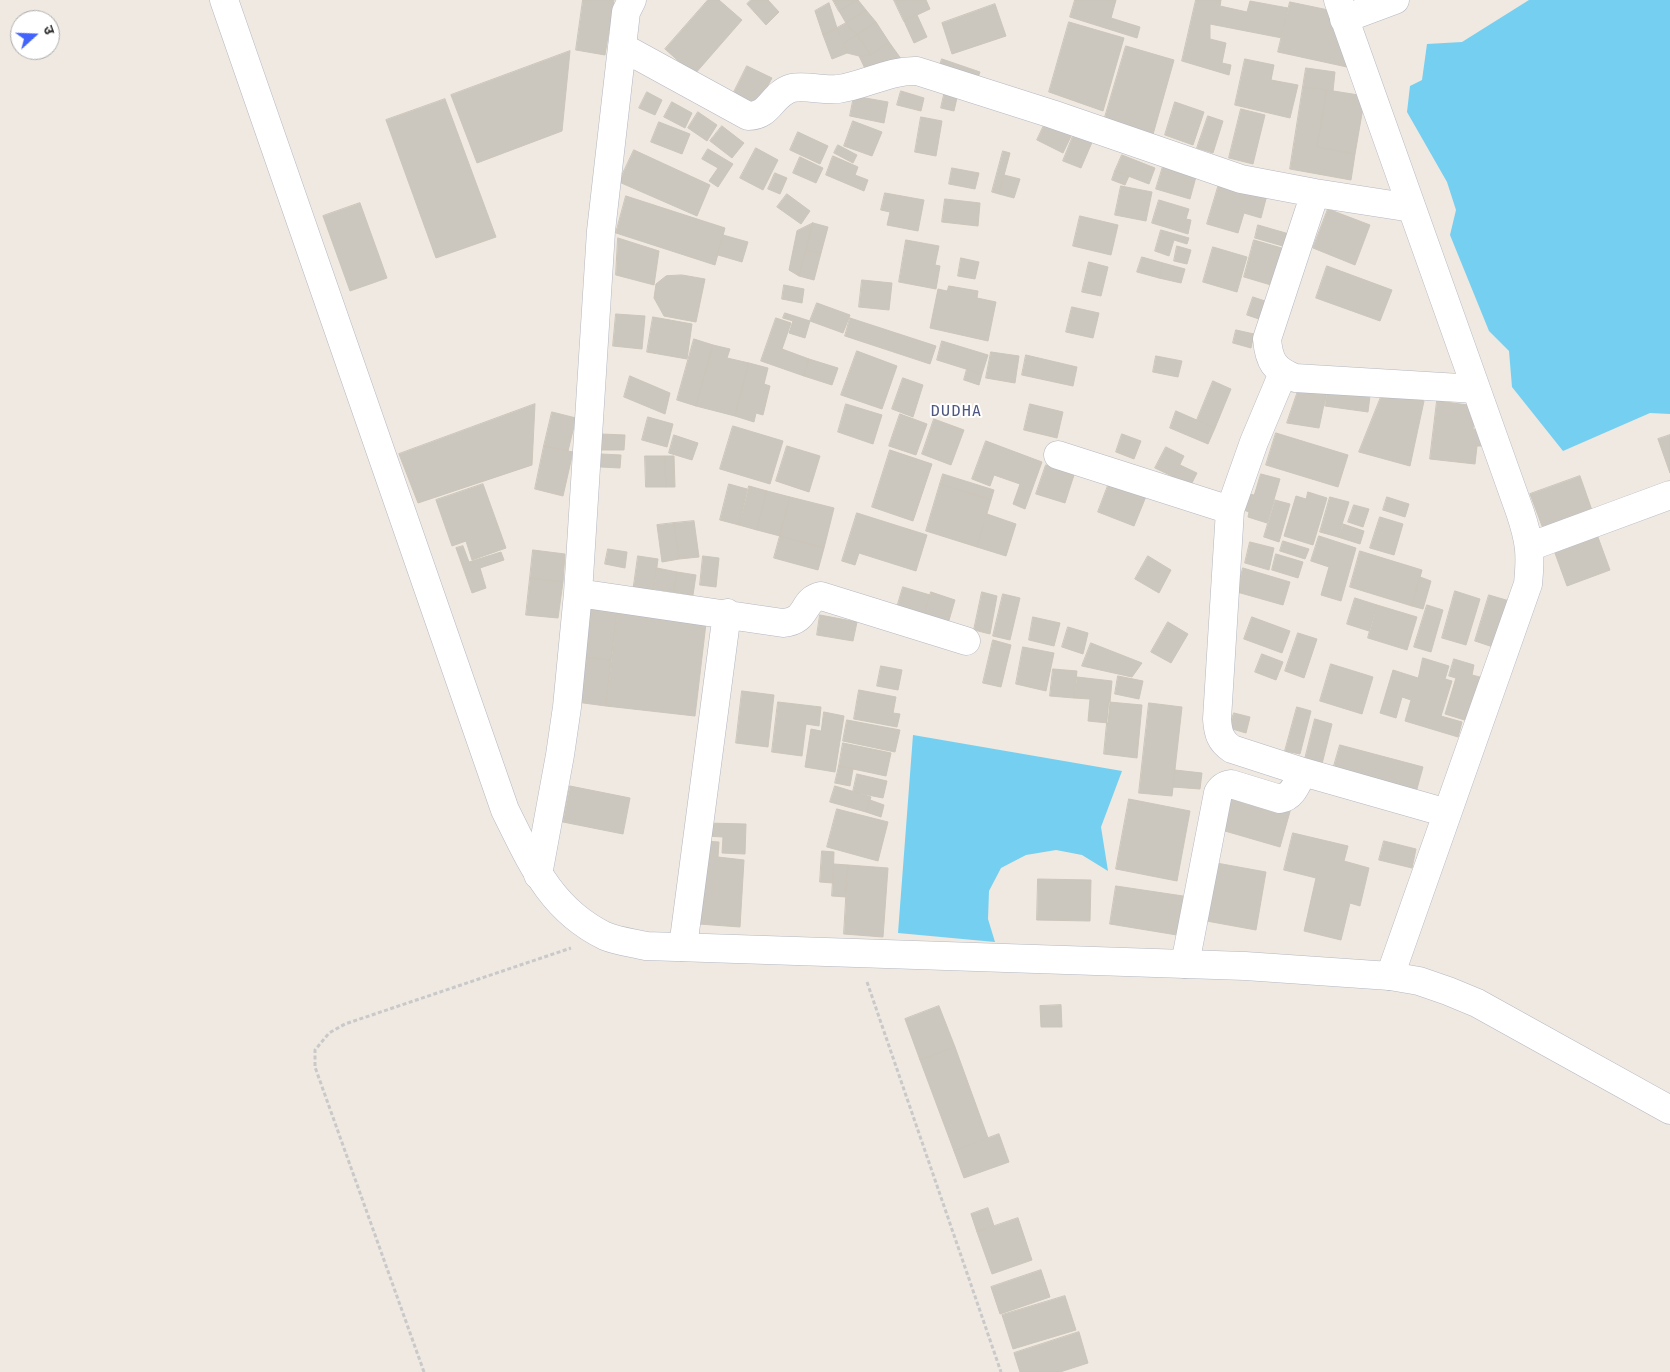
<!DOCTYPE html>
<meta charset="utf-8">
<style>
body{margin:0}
#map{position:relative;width:1670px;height:1372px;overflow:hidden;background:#efe9e1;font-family:"Fira Sans Condensed","Noto Sans Devanagari",sans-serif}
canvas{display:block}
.north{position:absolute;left:10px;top:10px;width:50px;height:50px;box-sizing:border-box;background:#fff;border:1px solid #ababab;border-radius:50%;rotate:70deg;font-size:14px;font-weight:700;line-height:20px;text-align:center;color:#2e2e2e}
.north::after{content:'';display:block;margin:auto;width:18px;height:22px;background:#4264fb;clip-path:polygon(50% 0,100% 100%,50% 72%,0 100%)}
</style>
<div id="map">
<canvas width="1670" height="1372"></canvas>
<div class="north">उ</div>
</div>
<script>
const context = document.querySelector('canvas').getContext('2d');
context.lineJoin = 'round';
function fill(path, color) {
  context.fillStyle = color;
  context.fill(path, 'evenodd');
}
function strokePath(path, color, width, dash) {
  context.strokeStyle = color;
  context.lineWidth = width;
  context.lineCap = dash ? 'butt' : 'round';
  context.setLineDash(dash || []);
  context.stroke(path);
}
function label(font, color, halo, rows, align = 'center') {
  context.font = font + ' "Fira Sans Condensed",sans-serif';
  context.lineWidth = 4;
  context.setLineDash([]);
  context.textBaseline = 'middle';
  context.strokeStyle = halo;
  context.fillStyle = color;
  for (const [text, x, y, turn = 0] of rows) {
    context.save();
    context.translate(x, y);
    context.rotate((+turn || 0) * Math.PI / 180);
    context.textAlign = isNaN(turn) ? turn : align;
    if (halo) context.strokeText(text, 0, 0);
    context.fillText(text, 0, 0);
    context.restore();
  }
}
fill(new Path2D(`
 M1529 0H1670V414L1650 413 1563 451 1512 387 1509 351 1489 331 1450 235 1456 210 1447 182 1407 112 1410 86 1422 80 1427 44 1462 42Z
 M913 735 1122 771 1101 827 1108 871 1082 855 1056 850 1026 855 1001 868 989 891 988 919 995 942 898 933Z`), '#75cff0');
const building = new Path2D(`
 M583 0H614L605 55 576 50Z
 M708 0H719L742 20 694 75 665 49Z
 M751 0H768L779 12 766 25 747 4Z
 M833 0H858L839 11Z
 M858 0 866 10 846 23 839 11Z
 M894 0H926L930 9 904 21Z
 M1075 0H1116L1111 18 1140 27 1137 38 1070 17Z
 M1196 0H1221L1220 6 1247 12 1250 1 1288 8 1282 38 1210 24V39L1226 43 1222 63 1231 65 1229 75 1182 61Z
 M1290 2 1338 12 1347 67 1278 52Z
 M829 3 837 28 823 35 815 11Z
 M995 4 1006 36 952 54 942 23Z
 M866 10 876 22 857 35 846 23Z
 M917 15 927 37 914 43 904 21Z
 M876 22 889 42 871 55 857 35Z
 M1069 22 1124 38 1103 111 1049 92Z
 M846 23 857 35 843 44 837 28Z
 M837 28 847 53 832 59 823 35Z
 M857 35 871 55 859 56 847 53 843 44Z
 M889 42 904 63 869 77 859 56 871 55Z
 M1126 46 1174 60 1152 138 1103 124Z
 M570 51 562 131 477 163 451 95Z
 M942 59 980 72 975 86 937 73Z
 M1245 59 1274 65 1271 80 1298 85 1290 118 1235 105Z
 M747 66 772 78 755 110 731 98Z
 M1306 68 1335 72 1333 91 1303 87Z
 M946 86 959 89 954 111 941 108Z
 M1303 87 1327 90 1317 147 1355 154 1351 180 1290 169Z
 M1327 90 1365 96 1355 154 1317 147Z
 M901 91 924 98 921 111 897 105Z
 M647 92 662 100 655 115 639 108Z
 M854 96 888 102 884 123 850 116Z
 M445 99 496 237 436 258 386 120Z
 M672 102 692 113 685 128 664 117Z
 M1175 102 1204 112 1193 145 1165 135Z
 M1241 109 1265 115 1253 164 1229 158Z
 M698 112 717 125 707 141 688 128Z
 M1208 116 1223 121 1213 153 1197 148Z
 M921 117 942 121 936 156 915 152Z
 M1048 117 1074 130 1063 153 1037 140Z
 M853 121 882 132 872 156 844 146Z
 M659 122 690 134 682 154 651 142Z
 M722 126 744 143 732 158 710 141Z
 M1077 126 1096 133 1081 168 1063 161Z
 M798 132 828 146 820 164 790 150Z
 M838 145 857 155 853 163 834 153Z
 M756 148 778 160 763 190 740 178Z
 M708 149 733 164 718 187 709 181 718 168 702 159Z
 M634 150 710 185 697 216 619 182Z
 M1003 151 1010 153 999 194 992 192Z
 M1122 155 1155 168 1149 184 1115 171Z
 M833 156 858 167 855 175 868 180 864 191 826 175Z
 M800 157 823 168 816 183 793 173Z
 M1164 163 1197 173 1190 199 1156 189Z
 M952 168 979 173 975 189 949 184Z
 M1115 171 1129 176 1125 185 1112 180Z
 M775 173 787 178 780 194 768 189Z
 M1004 175 1020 179 1014 198 999 194Z
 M1221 177 1268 191 1261 218 1244 213 1238 233 1207 224Z
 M1121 186 1152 192 1146 221 1115 215Z
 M885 193 924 200 918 231 887 225 890 212 881 210Z
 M787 194 810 211 801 224 777 207Z
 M626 196 725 228 715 265 616 233Z
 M945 199 980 203 978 226 942 222Z
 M1159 200 1189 209 1186 219 1191 220 1188 234 1152 223Z
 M360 203 387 278 350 291 323 216Z
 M1328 209 1370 225 1355 265 1313 248Z
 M1080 216 1118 225 1111 255 1073 246Z
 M813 223 806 250 799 276 789 270 797 231Z
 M813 223 828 227 821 253 806 250Z
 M1258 225 1296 236 1293 249 1255 238Z
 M1161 230 1189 238 1187 244 1174 240 1169 256 1155 251Z
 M723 235 748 242 742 262 718 255Z
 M618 238 659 251 654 285 616 275Z
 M906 240 939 246 935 265 940 266 936 289 899 282Z
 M1254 240 1292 251 1281 288 1244 277Z
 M1177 246 1191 250 1187 264 1174 261Z
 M1213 247 1247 257 1237 292 1203 282Z
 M806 250 821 253 814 280 799 276Z
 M1142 257 1163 263 1159 278 1137 272Z
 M961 258 979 262 975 279 958 276Z
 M1089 262 1108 267 1101 296 1082 292Z
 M1163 263 1185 269 1181 283 1159 278Z
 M1327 266 1392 290 1380 321 1316 298Z
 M682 275 705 279 696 322 664 316 654 298 656 284 666 276Z
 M862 280 892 283 889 310 859 307Z
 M784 285 804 289 802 303 782 299Z
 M949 286 978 291 977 298 996 302 988 341 930 328 938 289 947 291Z
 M1253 297 1271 303 1265 321 1247 315Z
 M817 303 850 315 843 333 810 321Z
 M1072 307 1099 313 1093 338 1066 332Z
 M785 313 810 321 805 338 789 333 793 321 783 318Z
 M616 314 645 316 642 349 613 346Z
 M653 317 692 324 687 359 647 352Z
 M776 318 791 323 782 349 809 359 804 376 761 361Z
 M850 318 936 346 930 364 845 336Z
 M1236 330 1254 334 1251 348 1233 343Z
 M694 339 713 345 696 406 677 400Z
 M942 341 988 355 982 374 937 360Z
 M713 345 730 349 727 358 749 363 735 416 696 406Z
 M857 351 897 366 882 409 841 395Z
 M991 352 1019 356 1015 383 986 378Z
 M1026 355 1077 367 1073 386 1022 375Z
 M1156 356 1182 361 1178 377 1153 372Z
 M809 359 838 368 832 385 804 376Z
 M749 363 768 368 764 384 770 386 763 415 756 413 754 422 735 416Z
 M967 369 982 374 979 385 964 380Z
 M630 376 670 393 665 414 624 397Z
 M903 378 923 385 913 417 892 409Z
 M1213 381 1231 389 1215 428 1197 420Z
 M1300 385 1327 390 1319 428 1287 423Z
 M1327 390 1370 396 1368 412 1325 406Z
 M1383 392 1424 401 1410 466 1359 452Z
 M1437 401 1476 406 1473 429 1485 430 1483 446H1477L1475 464 1430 459Z
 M535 404 532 465 418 503 399 454Z
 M846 404 882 415 873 444 838 432Z
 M1030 404 1063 412 1057 438 1024 430Z
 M1176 411 1215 428 1208 444 1170 428Z
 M552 412 576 418 568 451 544 446Z
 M900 414 927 424 916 455 889 446Z
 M648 417 673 424 667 447 642 440Z
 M934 419 964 430 951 465 922 454Z
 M733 426 783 441 770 484 720 469Z
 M1276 433 1348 455 1338 487 1266 465Z
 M601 434 625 435 624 450H601Z
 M1122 434 1141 441 1134 459 1116 452Z
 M674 435 698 443 692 460 669 453Z
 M1670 435V473L1658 439Z
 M986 441 1042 462 1025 509 1013 504 1020 484 994 475 990 486 972 479Z
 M544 446 573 452 563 496 535 489Z
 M787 446 820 456 809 492 776 481Z
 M1166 447 1184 456 1174 477 1155 468Z
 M890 450 932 464 913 521 872 507Z
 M601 454 621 455 620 468 601 467Z
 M645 456H665L666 487H646Z
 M665 456H674L675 487H666Z
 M1046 465 1074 475 1065 503 1036 494Z
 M1180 465 1197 473 1191 485 1174 477Z
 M943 474 994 490 991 500 940 484Z
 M1261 474 1280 479 1267 523 1248 517 1249 512 1241 509 1246 493 1254 495Z
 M1112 475 1149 489 1134 526 1098 512Z
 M1580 476 1594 516 1545 534 1530 494Z
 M483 484 506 548 472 560 466 541 452 546 436 500Z
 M729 484 747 489 739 525 720 520Z
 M940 484 991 500 977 547 926 531Z
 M749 486 767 491 757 530 739 525Z
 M767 491 790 497 780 536 757 530Z
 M1308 492 1327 498 1313 545 1284 536 1296 496 1306 499Z
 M790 497 834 508 824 548 780 536Z
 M1330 497 1349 502 1338 537 1320 532Z
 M1387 497 1409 504 1405 517 1383 510Z
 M1275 500 1290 504 1279 542 1264 537Z
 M1354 505 1369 509 1363 527 1348 522Z
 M857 513 927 535 916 571 859 553 855 565 842 561Z
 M987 514 1016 524 1006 556 977 547Z
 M1380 517 1403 524 1394 555 1370 548Z
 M694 521 699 557 679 559 674 523Z
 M674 523 679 559 662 562 657 525Z
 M1343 524 1364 531 1360 544 1338 537Z
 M1595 529 1610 570 1567 586 1552 545Z
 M780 536 824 548 818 570 774 558Z
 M1319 536 1356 548 1341 601 1321 595 1329 567 1311 561Z
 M1283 541 1309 549 1305 559 1280 551Z
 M1250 542 1274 548 1269 570 1245 563Z
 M463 546 469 562 501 552 504 560 480 568 486 588 472 593 456 548Z
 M608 549 627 552 625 568 605 564Z
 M533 550 565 554 563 582 530 578Z
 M1360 551 1422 570 1412 606 1350 587Z
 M1276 554 1303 562 1298 578 1272 570Z
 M638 556 658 559 653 595 633 592Z
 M703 556 719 558 716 587 700 585Z
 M1148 556 1171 570 1159 593 1135 579Z
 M657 568 677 572 674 592 654 589Z
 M1243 568 1290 582 1283 605 1237 592Z
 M677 572 696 575 693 595 674 592Z
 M1420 577 1431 581 1423 609 1412 606Z
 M530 578 563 582 558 618 526 615Z
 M903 587 930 595 923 619 896 611Z
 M1455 591 1480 599 1466 645 1442 638Z
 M931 592 955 600 947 627 923 619Z
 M982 592 997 596 990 634 974 630Z
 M1003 594 1020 598 1010 640 993 636Z
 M1489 595 1513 602 1499 649 1475 641Z
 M1355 598 1377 605 1369 631 1347 624Z
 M588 600 618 604 611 660 581 657Z
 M618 604 707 615 695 716 606 706Z
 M1377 605 1417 617 1407 650 1368 638Z
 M1427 605 1443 610 1431 652 1414 647Z
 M820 615 857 622 853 641 817 635Z
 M1033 617 1060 623 1054 646 1029 640Z
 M1252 617 1290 631 1282 653 1244 639Z
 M1168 622 1188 634 1171 663 1151 652Z
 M1068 627 1088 633 1083 654 1062 647Z
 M1298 633 1317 639 1304 678 1285 671Z
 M993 640 1011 645 1001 687 983 683Z
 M1091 643 1142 663 1132 677 1082 666Z
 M1023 647 1054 653 1046 691 1016 684Z
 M1262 654 1283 662 1276 680 1255 672Z
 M581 657 611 660 606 706 576 702Z
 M1423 658 1449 666 1445 679 1452 681 1441 716 1462 722 1458 737 1405 721 1411 700 1402 697 1396 718 1380 713 1393 670 1418 678Z
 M1454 659 1474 665 1472 675 1484 678 1471 722 1445 714 1456 678 1449 676Z
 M1331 664 1373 677 1362 714 1320 701Z
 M881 666 902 670 898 690 877 686Z
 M1053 669 1077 671 1074 698 1050 696Z
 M1118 676 1143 681 1139 699 1115 694Z
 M1077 677 1112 681 1108 723 1088 721 1090 699 1074 698Z
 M859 690 896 697 893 713 900 714 897 727 854 719Z
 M742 691 774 695 768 747 736 743Z
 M778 702 821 707 819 726 806 724 802 756 772 752Z
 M1109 702 1142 705 1137 758 1104 754Z
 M1149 703 1182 707 1172 796 1139 793Z
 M1297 707 1311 711 1300 754 1285 751Z
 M824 712 844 716 835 772 805 767 811 729 821 731Z
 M1234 713 1250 717 1246 733 1229 728Z
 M1315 719 1332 724 1321 768 1304 763Z
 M847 720 900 730 895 752 843 741Z
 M843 743 891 753 886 776 839 766Z
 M1340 745 1423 767 1415 796 1332 773Z
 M839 766 853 769 850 786 835 783Z
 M1175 770 1202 773 1200 789 1173 787Z
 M857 774 887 781 883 798 853 792Z
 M570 786 630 798 623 834 563 822Z
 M835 786 871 797 866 812 830 802Z
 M1229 791 1291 808 1280 847 1218 829Z
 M1129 799 1190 811 1177 881 1116 869Z
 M870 800 884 805 881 817 866 812Z
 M837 809 888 822 878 861 827 847Z
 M706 823 746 824 745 854 722 853 723 837 706 836Z
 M1293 833 1348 846 1344 861 1369 868 1360 906 1350 903 1341 940 1304 931 1316 878 1284 870Z
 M704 841 719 842 718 857 744 860 740 927 699 924Z
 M1384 841 1416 849 1412 868 1379 860Z
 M822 851 834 852 833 883 820 882Z
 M1211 862 1266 872 1256 930 1201 920Z
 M834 864 848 865 846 897 832 896Z
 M848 865 888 868 883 937 844 934Z
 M1038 879 1091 880 1090 921 1037 920Z
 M1116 886 1183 896 1177 935 1110 924Z
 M1061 1005 1062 1027H1041L1040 1006Z
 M939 1006 955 1047 920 1060 905 1019Z
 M955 1047 988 1138 954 1151 920 1060Z
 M999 1134 1009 1162 964 1178 954 1151Z
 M988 1208 994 1226 977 1232 971 1214Z
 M1018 1218 1032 1260 992 1274 977 1232Z
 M1041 1270 1050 1297 1000 1314 991 1287Z
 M1065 1296 1076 1330 1013 1349 1002 1315Z
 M1079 1332 1088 1363 1060 1372H1020L1014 1353Z`);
fill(building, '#cbc7bf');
strokePath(building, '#cbc5ba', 1);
const minor = new Path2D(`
 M1338 0 1520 512C1530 542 1531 554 1528 584L1390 976
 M1344 19 1395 0
 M622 47 748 116C771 116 771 94 792 88 806 85 823 91 838 89 866 85 889 70 917 71L1052 114 1241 179 1315 193 1412 208
 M1315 193 1267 339C1269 361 1274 370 1295 378L1476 389
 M1283 373 1254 442 1230 510 1217 719C1218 733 1220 741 1232 749L1303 772 1447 813
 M1058 455 1230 510
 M1529 547 1670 495
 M578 593 783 623C809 621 801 600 821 596L966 641
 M538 875 560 755 567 707 578 593 601 231 626 12 632 0
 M683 947 727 613
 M1185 964 1218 793C1221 787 1225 785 1231 784L1280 799C1293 797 1297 783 1303 772`);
const tertiary = new Path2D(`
 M224 0 505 810C531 862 550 909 605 936 617 941 633 943 646 946L1245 966 1390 976 1419 981 1448 991 1477 1003 1670 1110`);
strokePath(minor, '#b4b7c1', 29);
strokePath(tertiary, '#b4b7c1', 29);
strokePath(new Path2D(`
 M867 982 1001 1372
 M424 1372 315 1067V1050L329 1033 345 1024 571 948`), '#c9c9c9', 3, [4, 2.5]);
strokePath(minor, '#fff', 28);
strokePath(tertiary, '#fff', 28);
context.letterSpacing = '1px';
label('16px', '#4d5680', '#fff', [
 ["DUDHA",956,412]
]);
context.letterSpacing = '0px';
</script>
